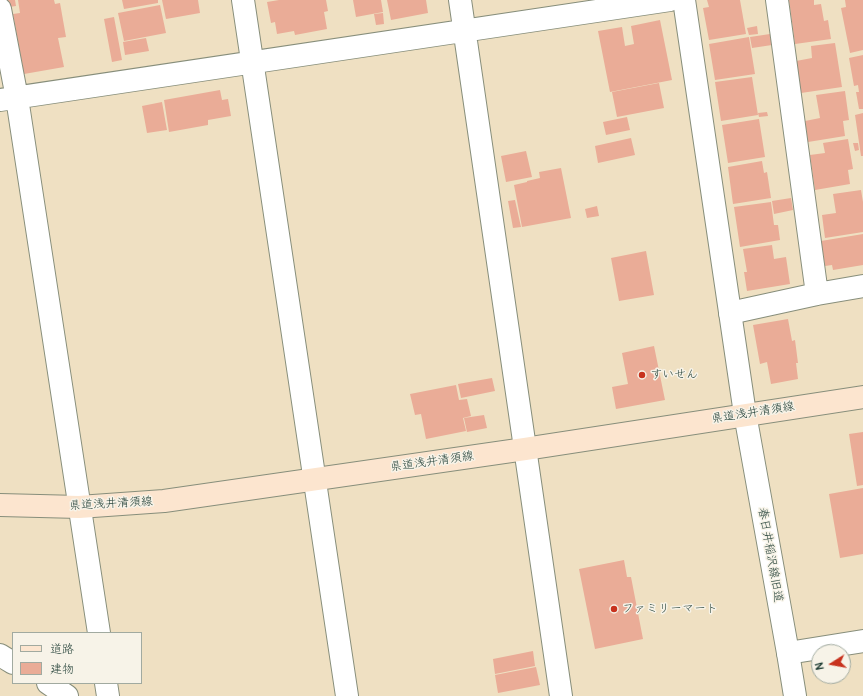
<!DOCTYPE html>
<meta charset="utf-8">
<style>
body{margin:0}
#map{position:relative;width:863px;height:696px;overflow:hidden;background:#efe0c2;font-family:Pangolin,"Klee One",sans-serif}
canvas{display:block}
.legend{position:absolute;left:12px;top:632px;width:130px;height:52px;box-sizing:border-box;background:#f7f3e8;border:1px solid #a1aaa0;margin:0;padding:5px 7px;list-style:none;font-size:12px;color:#1f3d34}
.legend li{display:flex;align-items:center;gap:8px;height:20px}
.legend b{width:20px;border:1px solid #a1aaa0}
.north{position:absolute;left:811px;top:644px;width:40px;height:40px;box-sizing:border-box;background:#f7f3e8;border:1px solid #a1aaa0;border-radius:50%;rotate:259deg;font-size:11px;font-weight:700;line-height:16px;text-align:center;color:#1f3d34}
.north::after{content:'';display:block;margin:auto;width:14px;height:18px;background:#c8321e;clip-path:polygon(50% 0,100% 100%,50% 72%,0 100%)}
</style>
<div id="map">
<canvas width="863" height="696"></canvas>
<ul class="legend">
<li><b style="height:5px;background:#fce5cf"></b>道路</li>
<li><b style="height:11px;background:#eaac97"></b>建物</li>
</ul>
<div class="north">N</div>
</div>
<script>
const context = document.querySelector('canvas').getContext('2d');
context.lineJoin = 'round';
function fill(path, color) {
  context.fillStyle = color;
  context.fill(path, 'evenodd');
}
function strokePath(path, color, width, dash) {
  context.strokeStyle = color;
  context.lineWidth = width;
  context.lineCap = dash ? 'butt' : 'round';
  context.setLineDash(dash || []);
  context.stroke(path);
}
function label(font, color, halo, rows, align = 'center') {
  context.font = font + ' Pangolin,"Klee One",sans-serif';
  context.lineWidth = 3;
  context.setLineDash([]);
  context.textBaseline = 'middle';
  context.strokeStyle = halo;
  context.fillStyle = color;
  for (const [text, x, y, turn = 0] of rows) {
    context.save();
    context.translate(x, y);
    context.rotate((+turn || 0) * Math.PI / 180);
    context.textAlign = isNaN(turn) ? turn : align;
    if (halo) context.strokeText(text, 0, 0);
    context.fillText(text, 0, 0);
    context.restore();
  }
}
fill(new Path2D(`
 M8 0H15L16 6 9 7Z
 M18 0H54L55 4 60 3 66 37 58 38 64 67 24 74 13 14 20 13Z
 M122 0H158V3L124 9Z
 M162 0H198L200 13 166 19Z
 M279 0H326L328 11 324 12 327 29 295 35 294 31 277 34 275 22 271 23 267 2Z
 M353 0H381L383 12 356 17Z
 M387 0H426L428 13 391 20Z
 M707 0H740L746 34 709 40 703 8 709 7Z
 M789 0H814V5L821 4 824 21 828 20 831 39 795 44Z
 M845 0H863V50L850 53 841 8 846 7Z
 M160 5 166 33 124 41 118 13Z
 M383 13 384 24 376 25 374 14Z
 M114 17 122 60 112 62 104 19Z
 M660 20 672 80 610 92 598 31 622 27 625 46 634 44 631 26Z
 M757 26 758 34 749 35 747 28Z
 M770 34 772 45 752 48 750 37Z
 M749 37 755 74 715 80 709 44Z
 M146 38 149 51 125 55 123 42Z
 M835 43 842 87 801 93 796 61 812 58 811 46Z
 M863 55V109H859L856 92H859L858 85 854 86 849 58Z
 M752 77 758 115 721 121 715 82Z
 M659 83 664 108 617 117 612 92Z
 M220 90 222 100 228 99 231 116 208 120V125L169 132 164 100Z
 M845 91 849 120 843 121 845 136 808 142 805 121 820 118 816 95Z
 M162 102 167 130 147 133 142 106Z
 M767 112 768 116 759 117 758 113Z
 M863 113V156H861L855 115Z
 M627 117 630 130 606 135 603 122Z
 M759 119 765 157 728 163 722 125Z
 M631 138 635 155 598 163 595 146Z
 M848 139 853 169 848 170 850 184 815 190 810 155 825 153 823 143Z
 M853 143H858L859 150 855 151Z
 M526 151 532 177 506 182 501 156Z
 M762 161 764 173 767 172 771 198 733 204 728 167Z
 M561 168 571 218 522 227 514 185 527 182V181L540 178 539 172Z
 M861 190 863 202V232L825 238 822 215 836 213 833 194Z
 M791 198 793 210 774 214 772 201Z
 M515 200 521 227 513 228 508 201Z
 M771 202 774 225H778L780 240 740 247 734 207Z
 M597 206 599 216 587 218 585 209Z
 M863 234V265L833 270 832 265 825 266 821 241Z
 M772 245 774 259 786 257 790 284 747 291 744 272H747L743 249Z
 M646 251 654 295 619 301 611 258Z
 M788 319 792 341 795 340 798 363H796L798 379 771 384 767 362 760 364 753 325Z
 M654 346 665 400 616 409 612 387 628 384 622 353Z
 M492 378 495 391 461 398 458 384Z
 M456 385 459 400 467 399 471 416 463 418 466 431 426 439 421 414 415 415 410 394Z
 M484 415 487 428 467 432 464 418Z
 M863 432V485L857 486 849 434Z
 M863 488V554L840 558 829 494Z
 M624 560 627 577H631L643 639 595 649 579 569Z
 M533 651 535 666 495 674 493 659Z
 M536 667 540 685 498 693 495 675Z`), '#eaac97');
const minor = new Path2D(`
 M243 0 347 696
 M460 0 561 696
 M777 0 817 294
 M0 9 17 98 99 633
 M0 100 670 0
 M730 313 817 294 863 286
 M788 653 863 641
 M0 655 13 663
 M48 683 67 696
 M106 683 108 696`);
const tertiary = new Path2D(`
 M684 0 745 414 788 653 795 696`);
const secondary = new Path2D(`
 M0 505 79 507 164 501 525 449 863 397`);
strokePath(minor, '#878e7b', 24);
strokePath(tertiary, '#878e7b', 24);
strokePath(secondary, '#878e7b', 24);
strokePath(minor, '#fff', 22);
strokePath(tertiary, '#fff', 22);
strokePath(secondary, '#fce5cf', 22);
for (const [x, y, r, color] of [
 [642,375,4,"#c8321e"],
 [614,609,4,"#c8321e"]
]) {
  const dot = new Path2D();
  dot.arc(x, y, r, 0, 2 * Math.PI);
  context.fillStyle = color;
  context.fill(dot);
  strokePath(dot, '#f7f3e8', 1.5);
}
label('12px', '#1f3d34', '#f7f3e8', [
 ["すいせん",650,375],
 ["ファミリーマート",622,609]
], 'left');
label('12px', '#1f3d34', '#f7f3e8', [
 ["県道浅井清須線",753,413,-9],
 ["県道浅井清須線",432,462,-8],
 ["県道浅井清須線",111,504,-3],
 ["春日井稲沢線旧道",770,555,80]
]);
</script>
